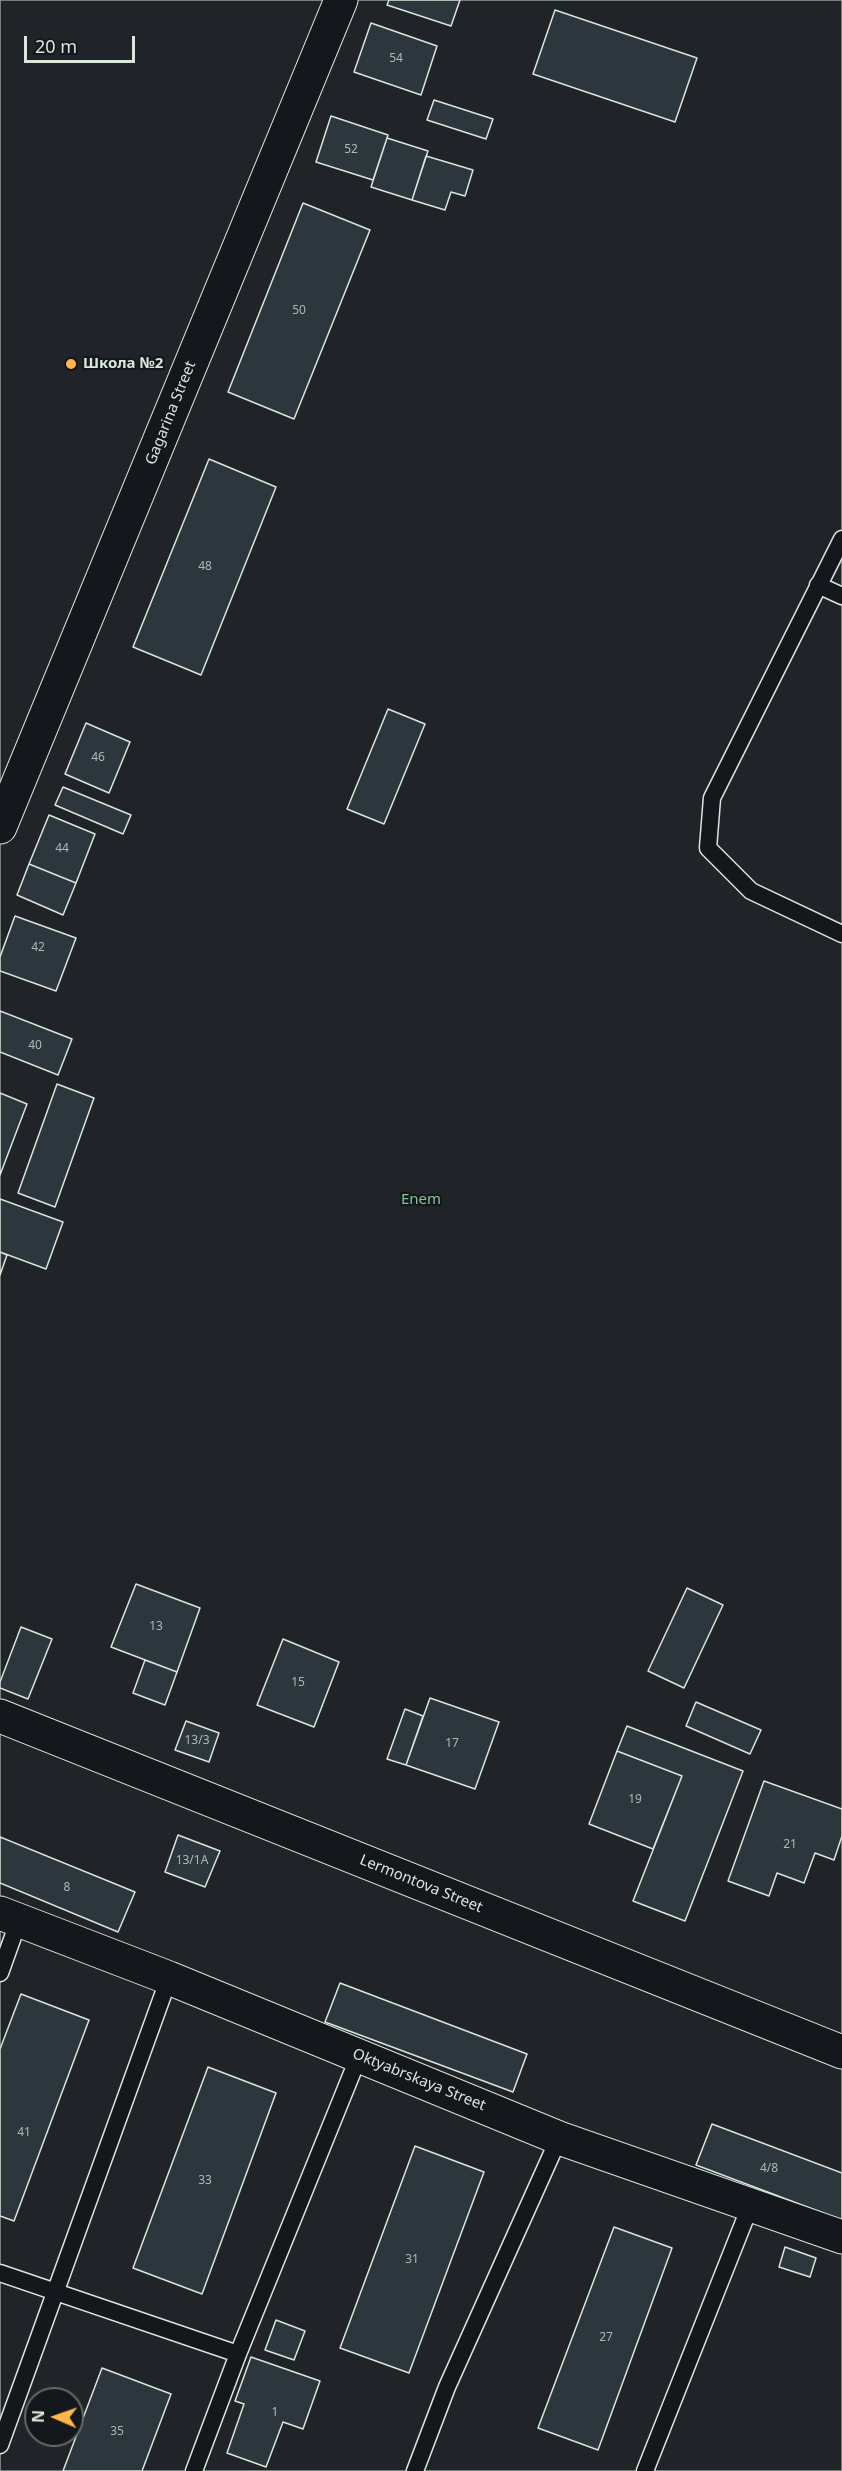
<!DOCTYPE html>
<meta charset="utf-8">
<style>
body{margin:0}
#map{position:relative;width:842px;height:2471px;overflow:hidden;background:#14181c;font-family:"Noto Sans",sans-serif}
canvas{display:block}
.north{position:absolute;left:24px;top:2387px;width:60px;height:60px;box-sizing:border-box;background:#14181c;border:2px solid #626a69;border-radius:50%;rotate:272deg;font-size:16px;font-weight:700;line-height:24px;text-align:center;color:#d8e6dc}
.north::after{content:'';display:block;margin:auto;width:21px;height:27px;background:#ffb74d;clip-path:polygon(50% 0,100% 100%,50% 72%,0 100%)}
.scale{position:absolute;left:24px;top:36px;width:111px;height:27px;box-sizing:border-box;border:3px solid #d8e6dc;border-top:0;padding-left:8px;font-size:18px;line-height:21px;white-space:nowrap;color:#d8e6dc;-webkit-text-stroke:4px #14181c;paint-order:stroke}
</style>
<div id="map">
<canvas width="842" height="2471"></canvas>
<div class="north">N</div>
<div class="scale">20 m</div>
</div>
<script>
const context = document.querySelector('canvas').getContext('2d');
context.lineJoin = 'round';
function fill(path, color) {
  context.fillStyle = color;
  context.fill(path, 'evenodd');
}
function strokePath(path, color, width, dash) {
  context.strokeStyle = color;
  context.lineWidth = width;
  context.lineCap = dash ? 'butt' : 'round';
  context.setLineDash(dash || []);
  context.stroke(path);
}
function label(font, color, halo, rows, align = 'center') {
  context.font = font + ' "Noto Sans",sans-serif';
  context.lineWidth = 4.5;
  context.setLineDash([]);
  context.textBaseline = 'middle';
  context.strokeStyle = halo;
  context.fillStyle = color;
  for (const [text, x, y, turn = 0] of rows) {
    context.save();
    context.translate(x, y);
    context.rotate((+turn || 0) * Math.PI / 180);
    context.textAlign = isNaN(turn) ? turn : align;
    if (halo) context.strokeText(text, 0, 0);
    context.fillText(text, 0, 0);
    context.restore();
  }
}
const green = new Path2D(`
 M0 0H842V2471H0ZM36 2399H72V2435H36Z`);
fill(green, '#202428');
strokePath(green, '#939e99', 1.5);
const building = new Path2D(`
 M389 0H460L451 26 387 5Z
 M555 10 697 58 675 122 533 74Z
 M371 23 437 46 421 95 354 72Z
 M434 100 493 119 486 139 427 120Z
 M331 116 388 135 373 180 316 162Z
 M387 138 428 151 412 200 371 187Z
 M426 156 473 170 465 196 451 192 445 210 412 200Z
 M303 203 370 230 294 419 228 392Z
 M209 459 276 487 201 675 133 647Z
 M388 709 425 724 384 824 347 809Z
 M86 723 130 742 109 793 65 774Z
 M63 787 131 815 123 834 55 805Z
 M49 815 95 834 76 883 29 864Z
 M29 864 76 883 63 915 17 895Z
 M15 916 76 938 56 991 0 971V957Z
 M0 1011 72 1039 58 1075 0 1052Z
 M57 1084 94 1098 55 1207 18 1193Z
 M0 1093 27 1104 0 1175Z
 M0 1199 63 1222 46 1269 0 1252Z
 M0 1252 7 1255 0 1275Z
 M136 1584 200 1608 177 1672 111 1647Z
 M687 1588 723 1605 684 1688 648 1671Z
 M21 1627 52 1639 28 1699 0 1688V1682Z
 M283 1639 339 1662 314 1727 257 1705Z
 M145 1660 177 1672 165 1705 133 1693Z
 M430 1698 499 1722 475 1789 406 1765Z
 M696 1702 761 1730 750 1754 686 1726Z
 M405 1709 423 1716 406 1765 387 1759Z
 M186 1721 219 1733 209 1762 175 1750Z
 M627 1726 743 1771 685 1921 633 1901 682 1776 617 1751Z
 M617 1751 682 1776 653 1849 589 1824Z
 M764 1781 842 1809V1836L834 1860 815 1853 804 1883 777 1873 769 1896 728 1881Z
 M178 1835 220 1851 205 1887 165 1872Z
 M0 1837 135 1892 118 1932 0 1883Z
 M340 1983 527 2054 513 2092 325 2022Z
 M21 1994 89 2020 14 2221 0 2216V2049Z
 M208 2067 276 2093 202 2294 133 2268Z
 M712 2124 842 2173V2220L696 2165Z
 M415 2146 484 2172 409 2373 340 2348Z
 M614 2227 672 2248 598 2450 538 2428Z
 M785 2247 816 2258 810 2277 779 2267Z
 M276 2320 305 2331 294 2360 265 2350Z
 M251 2357 320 2381 303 2429 283 2422 266 2467 227 2453 244 2404 235 2401Z
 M102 2368 171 2394 142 2471H63Z`);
fill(building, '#2c363c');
strokePath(building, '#d8e6dc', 1.5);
const service = new Path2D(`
 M842 539 712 798 708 848 751 891 842 934
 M818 585 842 596
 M0 1973 19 1920
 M0 2273 238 2354
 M0 2445 169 1978
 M194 2471 238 2354 359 2056
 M415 2471 447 2387 559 2138
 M645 2471 751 2204`);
const minor = new Path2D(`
 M0 827 341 0
 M0 1716 842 2052
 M0 1913 169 1978 559 2138 842 2237`);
strokePath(service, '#d8e6dc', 19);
strokePath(minor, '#d8e6dc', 35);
strokePath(service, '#14181c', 16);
strokePath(minor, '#14181c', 33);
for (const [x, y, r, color] of [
 [71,364,6,"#ffb74d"]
]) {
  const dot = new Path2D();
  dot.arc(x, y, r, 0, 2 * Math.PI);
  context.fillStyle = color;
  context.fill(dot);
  strokePath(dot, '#14181c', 2);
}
label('12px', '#adbab4', null, [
 ["54",396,59],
 ["52",351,150],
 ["50",299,311],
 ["48",205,567],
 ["46",98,758],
 ["44",62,849],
 ["42",38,948],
 ["40",35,1046],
 ["13",156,1627],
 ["15",298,1683],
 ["13/3",197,1741],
 ["17",452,1744],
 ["19",635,1800],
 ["21",790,1845],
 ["13/1А",192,1861],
 ["8",67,1888],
 ["41",24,2133],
 ["4/8",769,2169],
 ["33",205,2181],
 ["31",412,2260],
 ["27",606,2338],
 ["1",275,2413],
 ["35",117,2432]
]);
label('bold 15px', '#d8e6dc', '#14181c', [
 ["Школа №2",83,364]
], 'left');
label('15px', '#d8e6dc', '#14181c', [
 ["Gagarina Street",171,413,-68],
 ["Lermontova Street",421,1884,22],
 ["Oktyabrskaya Street",419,2080,22]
]);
label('15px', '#8ac095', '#14181c', [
 ["Enem",421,1200]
]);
</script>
